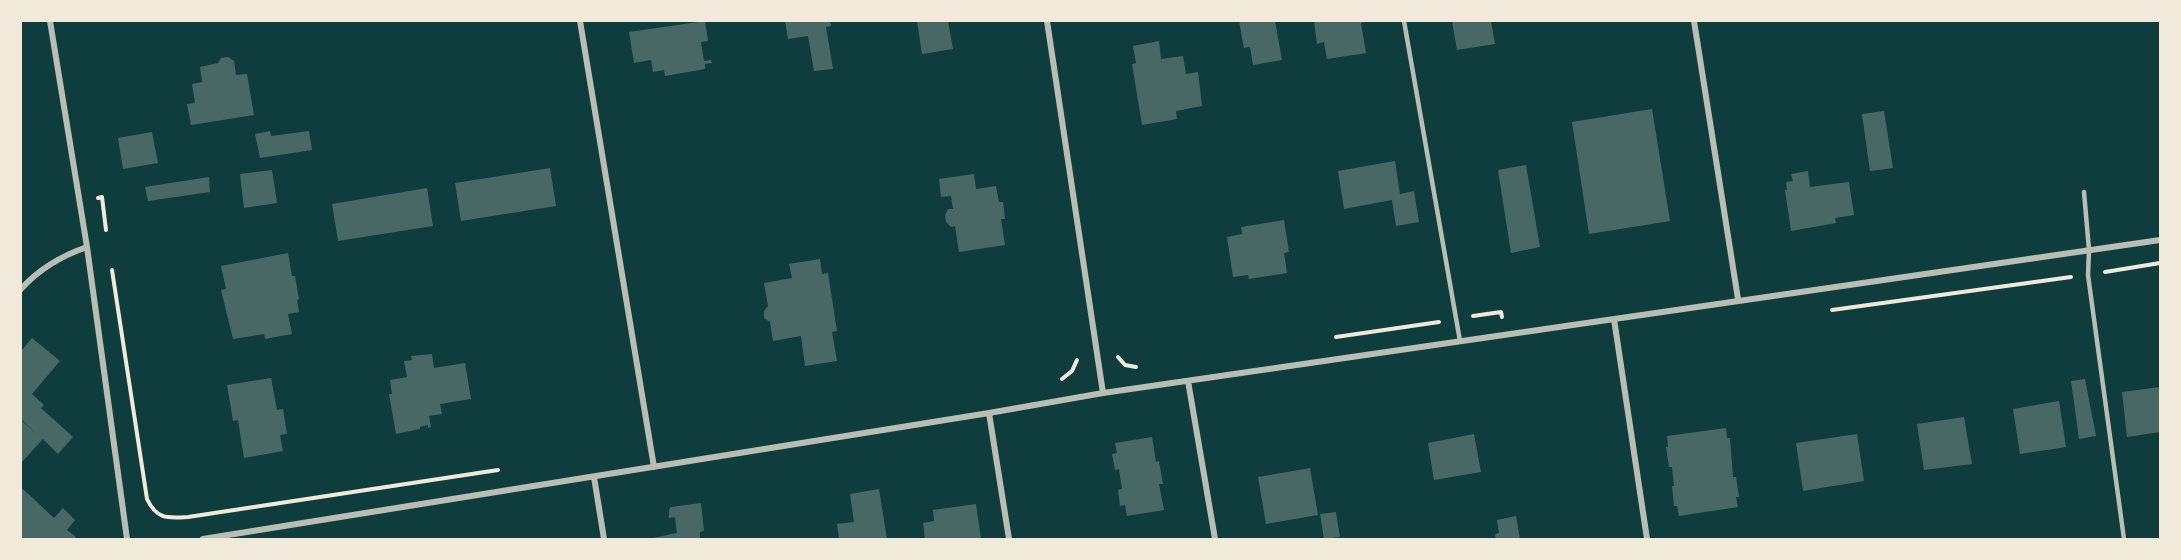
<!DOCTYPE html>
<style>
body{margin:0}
#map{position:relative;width:2181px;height:560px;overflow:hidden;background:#0f3d3e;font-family:Rubik,sans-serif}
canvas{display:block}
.frame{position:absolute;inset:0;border:22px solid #f1e9da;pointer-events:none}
</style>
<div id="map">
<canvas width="2181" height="560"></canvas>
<div class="frame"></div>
</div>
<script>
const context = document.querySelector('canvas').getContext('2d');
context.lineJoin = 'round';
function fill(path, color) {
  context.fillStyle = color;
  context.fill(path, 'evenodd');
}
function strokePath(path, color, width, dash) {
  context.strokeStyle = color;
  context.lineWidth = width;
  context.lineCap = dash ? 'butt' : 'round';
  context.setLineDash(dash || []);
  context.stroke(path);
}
fill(new Path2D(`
 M705 21 708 41 701 42 704 61 711 60 712 63 705 64V69L665 76 664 70 653 72 651 60 634 63 629 32Z
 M785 21H830L831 26 826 27 833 69 814 71 808 36 788 39Z
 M917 21H948L953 49 922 54Z
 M1239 21H1275L1282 60 1253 65 1250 47 1244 48Z
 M1314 21H1368L1361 23 1366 53 1327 59 1324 42 1317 44Z
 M1452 21H1491L1495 44 1457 50Z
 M1159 41 1161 59 1183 56 1186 74 1198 72 1202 106 1176 111 1177 119 1142 125 1132 64 1136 63 1133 46Z
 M228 57 234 61 236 75 247 74 254 115 191 125 187 104 195 103 192 84 202 82 200 67 218 63 221 58Z
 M1652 109 1670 221 1589 234 1572 122Z
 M1884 111 1893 168 1870 171 1862 114Z
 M270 131 271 136 309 131 312 150 260 158 255 134Z
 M152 132 158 163 123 169 118 138Z
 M1395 161 1400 194 1414 191 1419 222 1396 226 1392 200 1344 209 1338 171Z
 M1526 165 1540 247 1511 253 1498 170Z
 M550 168 556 206 461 221 455 183Z
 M272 170 277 203 244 208 240 174Z
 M1808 171 1810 187 1849 182 1854 215 1835 218 1836 223 1791 231 1785 190H1787L1786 182 1793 181 1791 174Z
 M974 174 976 189 996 186 999 202H1003L1005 219H1001L1005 245 959 252 955 226 951 227 946 222 945 215 948 209H953L951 196 941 197 939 179Z
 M209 177 210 192 148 201 145 187Z
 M427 188 433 226 338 241 332 204Z
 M1284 220 1289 252 1284 253 1287 273 1249 279 1248 275 1233 277 1227 237 1242 234 1241 227Z
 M288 253 292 276H295L299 299 297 300 299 312 288 314 292 334 265 339 264 334 233 339 221 290 226 289 221 266Z
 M820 259 822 274 828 273 837 331 832 332 837 361 805 366 801 336 773 341 770 322 764 318V311L768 306 764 283 792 278 789 264Z
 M32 338 60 361 32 394 44 405 41 408 73 437 58 454 43 439 21 463V420L38 435 21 419V351Z
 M432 354 434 368 465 363 471 399 440 404 442 414 429 416 431 427 428 428V425L420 427V429L396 434 389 394H392L390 380 407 377 404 361 412 360 411 356Z
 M271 378 277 410 283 409 287 434 280 435 283 451 244 458 238 420 233 421 227 385Z
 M2085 379 2096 436 2079 439 2071 381Z
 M2160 387V432L2127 437 2122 392Z
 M2059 401 2066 447 2020 454 2013 409Z
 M1964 417 1972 464 1924 470 1917 424Z
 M1726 428 1727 438H1730L1733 477H1736L1739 497H1736L1738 507 1679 516 1677 506H1674L1672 486H1674L1672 467H1669L1666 447H1668L1667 436Z
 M1474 434 1481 472 1434 480 1428 443Z
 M1857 434 1864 481 1803 491 1796 443Z
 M1152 437 1156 462 1159 461 1163 484H1159L1164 510 1127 516 1125 505 1120 506 1118 490 1122 489 1119 469 1115 470 1112 454 1117 453 1115 443Z
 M1310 468 1318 515 1266 524 1258 477Z
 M23 489 54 518 63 508 75 520 67 530 76 537 74 539H21V491Z
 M879 489 887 539H839L837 524 854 522 850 494Z
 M701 503 704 531 700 532V539H648L677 533 675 517 669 518V510L671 507Z
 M976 504 981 539H925L923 523 934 521 933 510Z
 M1336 512 1340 537 1324 539 1320 514Z
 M1516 516 1520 539H1496L1495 534 1499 533 1497 520Z`), '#486865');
strokePath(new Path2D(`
 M98 198 102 197 106 230
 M112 270 147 499C157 520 168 518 188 517L498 470
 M2105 272 2160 263
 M1832 310 2071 277
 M1473 316 1501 312 1502 317
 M1336 337 1439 322
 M1118 357 1125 365 1136 367
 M1062 379 1072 371 1077 360`), '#f1e9da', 4);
strokePath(new Path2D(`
 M1404 21 1460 341
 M2084 192 2089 250 2088 275 2124 539`), '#b8beb3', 4.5);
strokePath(new Path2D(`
 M50 21 87 247 127 539
 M580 21 654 467
 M1047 21 1103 393
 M1694 21 1738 299
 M21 289C39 269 61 256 87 247
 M1614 319 1647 539
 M1188 381 1215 539
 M989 413 1009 539
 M594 477 604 539
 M203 539 989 413 1103 393 2160 240`), '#b8beb3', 6);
</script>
